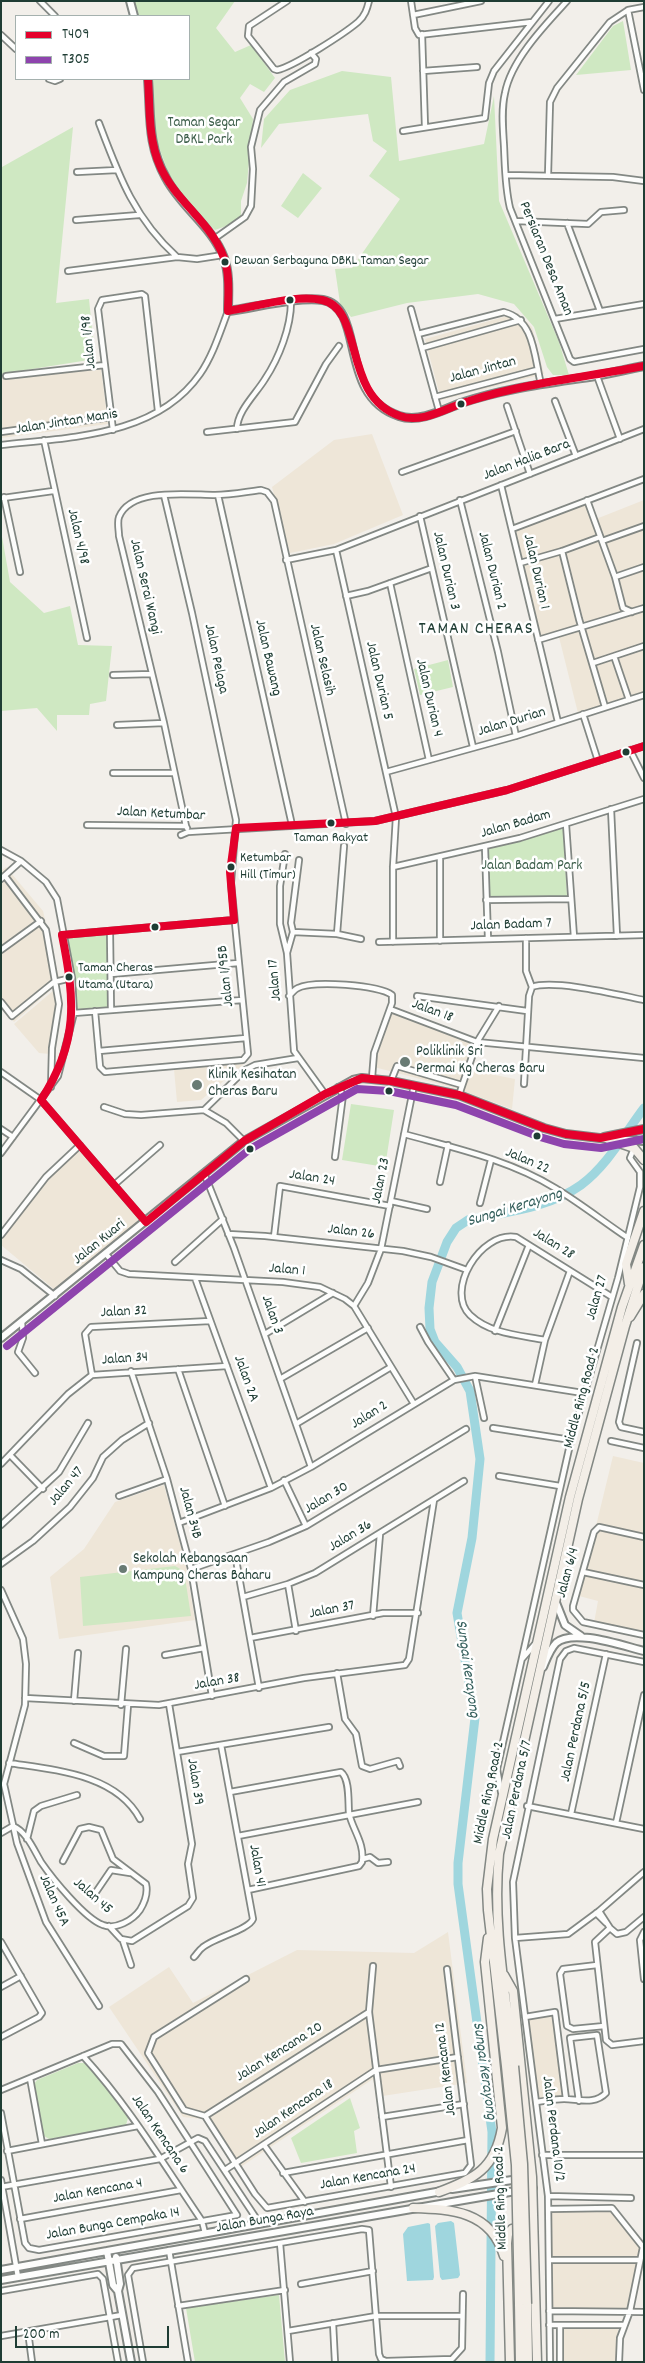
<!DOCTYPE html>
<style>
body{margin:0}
#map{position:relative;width:645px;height:2363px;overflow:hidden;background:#f2efea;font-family:Dekko,sans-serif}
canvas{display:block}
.frame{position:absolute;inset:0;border:2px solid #1f3d34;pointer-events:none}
.legend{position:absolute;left:15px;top:15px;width:175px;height:65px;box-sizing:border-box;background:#fff;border:1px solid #a5b1ae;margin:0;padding:6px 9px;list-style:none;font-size:15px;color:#1f3d34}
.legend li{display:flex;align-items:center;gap:10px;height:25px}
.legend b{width:25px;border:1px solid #a5b1ae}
.scale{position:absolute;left:15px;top:2326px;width:154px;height:22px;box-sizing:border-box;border:2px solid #1f3d34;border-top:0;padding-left:6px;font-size:15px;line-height:18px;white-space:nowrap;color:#1f3d34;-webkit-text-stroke:4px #fff;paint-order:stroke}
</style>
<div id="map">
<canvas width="645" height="2363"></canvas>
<div class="frame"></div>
<ul class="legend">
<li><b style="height:6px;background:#e4002b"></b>T409</li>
<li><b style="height:6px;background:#8e44ad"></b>T305</li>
</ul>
<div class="scale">200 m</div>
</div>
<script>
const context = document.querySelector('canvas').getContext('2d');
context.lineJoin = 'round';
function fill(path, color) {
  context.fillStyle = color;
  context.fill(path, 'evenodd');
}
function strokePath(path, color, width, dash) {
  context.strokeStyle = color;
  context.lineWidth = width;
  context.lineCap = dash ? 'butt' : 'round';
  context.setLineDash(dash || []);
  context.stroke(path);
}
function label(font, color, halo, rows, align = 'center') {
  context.font = font + ' Dekko,sans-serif';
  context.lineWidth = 5;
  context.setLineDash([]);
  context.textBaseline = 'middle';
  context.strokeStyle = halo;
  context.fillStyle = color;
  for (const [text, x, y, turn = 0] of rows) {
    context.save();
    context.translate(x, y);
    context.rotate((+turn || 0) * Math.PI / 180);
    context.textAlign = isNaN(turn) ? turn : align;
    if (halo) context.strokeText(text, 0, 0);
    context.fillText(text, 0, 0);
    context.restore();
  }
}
fill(new Path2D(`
 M518 313 532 327 544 374 441 400 425 339Z
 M100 361 108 424 1 438V375Z
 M372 434 403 515 334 544 290 553 272 487 334 440Z
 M644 500V696L579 717 558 633 539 638 516 530 589 502 596 519Z
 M6 867 43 911 60 982 14 1022 1 1006V871Z
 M54 990 57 1006 50 1054 39 1053 14 1024Z
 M391 1012 475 1043 465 1069 515 1079 512 1109 455 1088 374 1067Z
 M244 1064 201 1100 177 1102 174 1069Z
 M80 1148 142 1222 55 1290 1 1245V1240L57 1169Z
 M613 1456 644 1463V1634L594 1623 598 1601 579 1596Z
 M164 1485 185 1561 195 1620 59 1639 50 1577 84 1549 115 1502Z
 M448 1932 467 2083 376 2097 373 2079 236 2170 203 2119 183 2117 109 2007 169 1967 193 2003 297 1950 414 1953Z
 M553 2015 564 2097 538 2100 527 2018Z
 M612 2210 641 2248 629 2310 551 2309V2211Z
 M562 2327H618L617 2362H563Z`), '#eee6d8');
fill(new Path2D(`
 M132 1H235L216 28 235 52 251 45 275 78 264 92 250 84 240 98 253 119 247 183 241 201V216L229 225 215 230 190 208 169 175 154 133 153 79H189V16H137Z
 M623 21 631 70 576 75 613 26Z
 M342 71 391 77 399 161 484 144 494 96 499 201 559 342 569 375H553L547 367 534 327 514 304 478 294 407 303 351 317 340 303 335 269 352 268 400 199 369 176 387 151 373 141 368 114 279 124 261 148 264 119 290 90Z
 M73 127 56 303 89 299 95 359 1 374 2 167Z
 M303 173 322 188 298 218 281 206Z
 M1 531 10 582 44 613 70 606 78 645 112 646 106 701 90 704 89 715H57V731L37 708 1 711Z
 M448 660 453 687 420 695 414 669Z
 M563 826 567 897 486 900 485 847Z
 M110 931 111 1010 74 1013 72 978 62 935Z
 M351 1104 394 1110 385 1167 342 1160Z
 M175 1566 184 1571 191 1616 83 1626 80 1577Z
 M78 2063H84L109 2090 128 2118 126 2125 49 2139 44 2136 34 2084 37 2080Z
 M350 2098 360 2128 354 2131 357 2153 301 2163 291 2138Z
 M279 2295 285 2362H195L186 2308Z`), '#cfe8c2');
fill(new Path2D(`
 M451 2221 454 2223 460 2275 458 2278 442 2280 440 2277 435 2226 438 2223Z
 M428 2223 430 2224 434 2277 433 2280 407 2281 403 2234 408 2227Z`), '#9fd6de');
strokePath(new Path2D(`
 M490 2362 492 2132 458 1884V1863L475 1718 457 1613 472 1538 480 1459 470 1391 457 1367 435 1342 430 1329 429 1308 432 1282 447 1242 456 1228 468 1220C506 1212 549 1208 581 1185 607 1166 625 1133 644 1108`), '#9fd6de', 9);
const street = new Path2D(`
 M40 1 55 16
 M287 1 249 26 248 36 274 69 277 70C293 67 345 33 358 22 365 16 367 9 369 1
 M411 1 415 28 419 35 532 22
 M567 1C545 25 511 60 505 93 501 110 503 129 504 146 505 167 505 187 510 208L570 359 574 362 644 349
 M628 10 644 90
 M413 15 481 1
 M422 34 425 127
 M1 35 16 49
 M423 71 477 67
 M49 79 55 81 60 79
 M99 123C119 176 134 218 177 257
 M403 131 485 118 489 83 494 71 549 1
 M77 172 117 170
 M506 175 613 177 644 181
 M548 176 550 102 557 88 610 22 628 10 644 7
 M76 220 139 215
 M516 221 588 224 601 212 624 210
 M567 223 600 311
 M214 239 245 217 251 206 253 169 251 147 260 110 284 82 315 64 316 59 311 53
 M68 271 177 257 197 259 223 255
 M411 309 439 411
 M555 319 644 304
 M418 334 504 312C535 320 534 357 541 384
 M422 348 521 320
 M6 376 105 365
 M597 376 620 439
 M435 397 537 370
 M555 401 576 456
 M507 406 530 474
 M237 429C237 411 256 394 265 379 279 358 291 327 291 302
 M113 430 98 309 102 300 142 294 145 296 158 411
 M1 432 111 417
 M207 432 295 422 326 364 339 346
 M44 440 87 638
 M1 445C70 437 156 437 200 374 213 355 220 332 228 311
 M402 472 516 431
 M501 485 558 722
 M218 495 292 825
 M4 497 20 572
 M3 498 53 491
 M460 500 498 652 516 736
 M587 500 615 577 623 608 632 612
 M420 516 473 747
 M512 529 644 479
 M602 541 644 526
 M336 550 396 817 393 867V942
 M562 551 579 619 605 707
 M286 560 336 550 644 429
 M520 563 562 551 600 537
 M615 577 644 567
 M390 583 429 760
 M346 596 368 591 432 568
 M538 640 644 608
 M614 656 629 700
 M593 663 644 646
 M113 675 152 674
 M583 714 598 761
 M117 725 164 723
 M630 750 644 778
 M386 772 516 736 644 695
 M113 773H174
 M611 809 617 936
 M566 824 574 937
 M87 825 186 826 187 828
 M186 826 164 723 119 536C119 531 117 522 119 517 131 487 189 495 215 495 230 495 245 492 261 490L267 492 274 501 346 824
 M181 835 188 832 375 821 507 790 644 746
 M485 847 488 939
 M1 850 21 861 46 882 57 899 72 978 74 1013 58 1076 1 1153
 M285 854 280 886V924L287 953 294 1051 325 1094
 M440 857V941
 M393 867 520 838 644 799
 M5 876 46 930 59 1004 52 1048 51 1087
 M1 879 21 861
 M486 900 571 899
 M110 931 111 1010
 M293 932 337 934 361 939
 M337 934 344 846
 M62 935 234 920
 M379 942 644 935
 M1 950 41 921
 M287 953 293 932 291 923 299 860
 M111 974 238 963
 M532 987C554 979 619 995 644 1000
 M289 996C292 993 295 989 298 988 313 980 379 985 392 995V1003L374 1053 372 1078
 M417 996 527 1011
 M1 1002 12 1016 54 982 72 978
 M390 1009 477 1042 644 1058
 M95 1011 100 1067 105 1072 243 1060 248 1054 231 883 236 820 192 613 164 495
 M74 1013 242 1000
 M99 1051 246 1038
 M1 1072 41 1100 146 1222
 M391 1081 397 1066 462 1085
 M524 1084 529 996 532 987 526 971V938
 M459 1095 477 1042 499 1006
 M104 1107 125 1114 141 1115 204 1110 226 1123 244 1141
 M204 1110 245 1070 255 1065 298 1058
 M1 1129 13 1137
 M404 1134C454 1148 510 1160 555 1188 580 1203 604 1222 628 1238
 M335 1157 343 1095 338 1087
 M204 1173 234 1248 311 1467
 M440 1182 448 1145
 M114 1185 160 1145
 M391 1201 427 1209
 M480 1203 491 1160
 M228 1234 265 1236 403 1251 431 1257 467 1270
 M1 1235 46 1177 80 1145
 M274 1237 280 1186 390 1206
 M106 1254 120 1271 129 1274 283 1282 320 1287 345 1299 354 1306 414 1404
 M1 1260 21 1269 55 1296
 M175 1262 223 1219
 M195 1278 271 1488
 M354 1306 368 1283 381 1249 414 1085
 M22 1322 23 1338 18 1352 35 1373
 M420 1327 428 1342 454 1380
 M495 1331 529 1245
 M265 1334 333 1293
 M545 1340C519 1335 490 1334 470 1315 445 1291 480 1231 516 1237L612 1297
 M637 1343 619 1422 621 1427 644 1432
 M178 1369 225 1506
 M131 1371 167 1479 191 1569 212 1696
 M92 1375 85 1334 91 1327 210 1321
 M475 1376 484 1418
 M280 1379 368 1328
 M535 1385 545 1340 570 1271
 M296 1424 391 1367
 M493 1428 571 1440
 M611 1441 644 1448
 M11 1456 43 1489
 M1 1464 68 1394 92 1375 227 1366
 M499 1476 560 1486
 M284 1480 306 1526
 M119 1496 167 1479
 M179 1523 271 1488 311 1467 454 1380 475 1376 583 1393
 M1 1525 59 1472 88 1423
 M644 1537 599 1527 594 1532 573 1606V1610L583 1622 644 1635
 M235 1554 259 1688
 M1 1564 33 1541 70 1507 93 1478 103 1457 122 1440 149 1423
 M191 1569 269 1542 306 1526 466 1429
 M583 1572 644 1585
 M288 1584 296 1631
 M1 1590 23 1639 26 1664 25 1705 4 1784 17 1843 46 1922 99 2006
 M243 1597 288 1584 315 1573 464 1481
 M373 1616 380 1534
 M250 1638 383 1613H418
 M165 1655 204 1648
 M522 1659 535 1644
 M337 1673 345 1719 356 1734 362 1766 370 1769 398 1761 400 1766
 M25 1698 159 1705 304 1678 405 1665 409 1659 434 1500
 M74 1701 78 1653
 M121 1705 126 1649
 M74 1743 104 1756H124L128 1705
 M177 1752 329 1727
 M9 1763C55 1770 116 1774 140 1819
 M230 1792 341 1772C350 1779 348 1802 349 1813 352 1829 365 1843 362 1862L359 1866 248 1890
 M501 1792 497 1769 571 1440 618 1278 640 1187V1172L630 1158 634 1148
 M527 1806 644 1829
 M571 1814 606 1654
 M616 1823 644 1695
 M13 1826C26 1831 34 1850 41 1862 52 1878 85 1919 103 1925 116 1930 133 1920 140 1910 145 1902 148 1893 146 1884L113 1859 101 1830 89 1827 80 1829 63 1861
 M1 1833 13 1826
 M238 1836 418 1802
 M27 1839 34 1811 41 1806 77 1795
 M363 1859 370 1857 378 1863 388 1862
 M96 1892 111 1870 130 1873
 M599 1911 610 1928 617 1934 626 1932 644 1917
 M596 1913 606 1923
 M109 1926 121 1939 132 1941 188 1906 193 1898 188 1864 192 1844 169 1704
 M610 1928 595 1942 606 2040 612 2045 644 2041
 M644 1932 640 1940 644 1979
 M515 1938 568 1934 599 1911 644 1872
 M123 1941 131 1965
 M1 1942 42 2013 39 2017 1 2037
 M194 1957C197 1954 199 1950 202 1948 212 1938 249 1930 253 1919L221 1745
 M597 1965 563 1969 560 1974 567 2026 573 2029 604 2026
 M373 1966 369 2012 391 2187
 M1 1987 21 1976
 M525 2017 555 2012 566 2099
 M83 2056C129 2106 164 2165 202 2221L205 2233
 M30 2078 42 2144
 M1 2090 112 2044H121L158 2092 237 2215 39 2250 29 2248 25 2243 1 2113
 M536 2102C545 2101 555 2099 564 2099 578 2099 595 2105 606 2093L597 2035 570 2038 579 2101
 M205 2116 255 2194 267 2208 465 2173 471 2165 447 1969
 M205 2116 184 2110 148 2053 154 2037 246 1979
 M205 2116 369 2012
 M382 2117 464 2104
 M264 2145 305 2202
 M7 2151 138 2126
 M542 2155H644
 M225 2170 376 2070 458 2057
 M283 2173 468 2140
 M1 2180 18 2277
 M1 2187 160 2159 198 2138 205 2141 260 2224
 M548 2196 631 2198
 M549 2209 612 2208 643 2247 630 2311 620 2338 619 2362
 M20 2219 181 2190
 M280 2243 290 2362
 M169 2250 188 2362
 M550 2260H640
 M301 2284 373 2271
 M1 2291 98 2274 103 2279 118 2362
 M178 2306 285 2290
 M549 2311 644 2312
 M333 2323 335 2362
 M549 2325H624
 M560 2325V2362
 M28 2331 32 2362
 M288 2331 376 2316H462
 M1 2336 122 2315
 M143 2362 128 2275 133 2268 362 2229 369 2230 379 2354 381 2359 386 2361 452 2359 462 2348 463 2294
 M550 2362 548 2196 515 1938 513 1882 560 1659 566 1651 574 1648 644 1662`);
const secondary = new Path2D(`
 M130 1 134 16
 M148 79C151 116 147 144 166 178 181 207 213 227 224 258 230 275 228 293 228 311 253 308 299 296 323 300 366 308 337 396 399 416 419 423 443 410 461 403 505 388 550 383 595 376 612 373 628 369 644 366
 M604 1137 644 1129
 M1 1338 244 1141 353 1080 362 1078 391 1081 459 1095 544 1128 566 1134 608 1139 644 1141
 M555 1600 565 1625 581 1636
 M543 1667C546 1660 550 1649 556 1643 573 1628 623 1646 644 1651
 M452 2189 532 2177
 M107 2251 113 2285 118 2291
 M116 2257 120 2284 118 2291 131 2362
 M1 2270 442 2191
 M1 2280 533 2188`);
const highway = new Path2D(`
 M608 1139 634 1148 644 1160
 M629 1284 626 1264 644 1211
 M630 1317 644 1294
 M504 1975 513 1991 532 2177 537 2362
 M506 2066 488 1910 487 1889 493 1839 570 1497 622 1307 644 1245
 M514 2066C506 1995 492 1925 499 1854L578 1499 625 1326 644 1267
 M439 2192C474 2179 495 2169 502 2128L485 1962 488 1938
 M413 2208C451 2209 491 2211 504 2256
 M519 2304 520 2362
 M527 2304 528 2362
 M510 2362 507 2243 508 2234 512 2229 523 2227`);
strokePath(street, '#838884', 8);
strokePath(secondary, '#838884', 10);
strokePath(highway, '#838884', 11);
strokePath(street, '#fdfdfc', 4.5);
strokePath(secondary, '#fdfdfc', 6);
strokePath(highway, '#f3eee7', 8);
const highwayBridge = new Path2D(`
 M506 2066 516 2165 519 2304
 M514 2066 523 2164 527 2304`);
strokePath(highwayBridge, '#838884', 11, []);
strokePath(highwayBridge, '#f3eee7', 8);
strokePath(new Path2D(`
 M148 79C150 108 148 139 160 166 176 203 217 226 226 265 230 280 228 296 228 311 255 307 296 294 322 300 365 309 341 396 400 416 423 424 448 407 469 401 525 383 586 377 644 366
 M644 746 507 790 375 821 236 828 230 872 234 920 62 935C75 1000 79 1042 41 1100L146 1222 244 1141 325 1094 362 1078 391 1081 459 1095 544 1128 566 1134 600 1138 644 1129`), '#e4002b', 8);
strokePath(new Path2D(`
 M7 1346 250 1149 357 1089 389 1091 456 1105 540 1137 564 1144 601 1148 644 1139`), '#8e44ad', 8);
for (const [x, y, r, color] of [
 [225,262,4.5,"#1f3d34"],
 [290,300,4.5,"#1f3d34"],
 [461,404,4.5,"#1f3d34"],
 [626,752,4.5,"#1f3d34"],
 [331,823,4.5,"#1f3d34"],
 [231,867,4.5,"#1f3d34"],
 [155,927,4.5,"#1f3d34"],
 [69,977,4.5,"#1f3d34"],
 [405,1062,6,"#697b74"],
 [197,1085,6,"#697b74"],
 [389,1091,4.5,"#1f3d34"],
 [537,1136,4.5,"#1f3d34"],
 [250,1149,4.5,"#1f3d34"],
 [123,1569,5,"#697b74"]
]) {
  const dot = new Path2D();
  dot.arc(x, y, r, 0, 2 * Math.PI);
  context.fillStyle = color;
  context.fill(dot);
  strokePath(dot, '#fff', 2);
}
label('14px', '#1f3d34', '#fff', [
 ["Dewan Serbaguna DBKL Taman Segar",234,262],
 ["Taman Rakyat",331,839,"center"],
 ["Ketumbar",240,859],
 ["Hill (Timur)",240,876],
 ["Taman Cheras",78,969],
 ["Utama (Utara)",78,986]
], 'left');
label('15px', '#3c5e4a', '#fff', [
 ["Taman Segar",204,124],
 ["DBKL Park",204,141],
 ["Jalan Badam Park",532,867]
]);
label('15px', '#1f3d34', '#fff', [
 ["Persiaran Desa Aman",545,259,68],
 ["Jalan 1/98",90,342,-96],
 ["Jalan Jintan",483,371,-15],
 ["Jalan Jintan Manis",67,423,-9],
 ["Jalan Halia Bara",527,461,-21],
 ["Jalan 4/98",77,537,77],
 ["Jalan Durian 3",445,571,77],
 ["Jalan Durian 2",491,571,76],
 ["Jalan Durian 1",535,572,77],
 ["Jalan Serai Wangi",144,587,77],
 ["Jalan Bawang",267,658,77],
 ["Jalan Pelaga",215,659,78],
 ["Jalan Selasih",321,660,77],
 ["Jalan Durian 5",378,681,77],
 ["Jalan Durian 4",428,698,77],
 ["Jalan Durian",512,723,-17],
 ["Jalan Ketumbar",161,815,3],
 ["Jalan Badam",516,825,-16],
 ["Jalan Badam 7",511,926,-2],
 ["Jalan 1/95B",227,976,-96],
 ["Jalan 17",276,980,-95],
 ["Jalan 18",432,1012,20],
 ["Jalan 22",527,1162,23],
 ["Jalan 24",312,1179,9],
 ["Jalan 23",382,1181,-79],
 ["Jalan 26",351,1233,7],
 ["Jalan Kuari",100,1243,-39],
 ["Jalan 28",553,1245,32],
 ["Jalan 1",287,1271,5],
 ["Jalan 27",598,1298,-74],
 ["Jalan 32",124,1313,-3],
 ["Jalan 3",271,1315,71],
 ["Jalan 34",125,1360,-4],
 ["Jalan 2A",245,1379,70],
 ["Middle Ring Road 2",583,1398,-75],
 ["Jalan 2",370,1416,-32],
 ["Jalan 47",67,1487,-50],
 ["Jalan 30",327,1499,-31],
 ["Jalan 34B",189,1513,75],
 ["Jalan 36",351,1537,-31],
 ["Jalan 6/4",569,1573,-75],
 ["Jalan 37",332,1611,-11],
 ["Jalan 38",217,1683,-10],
 ["Jalan Perdana 5/5",577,1732,-78],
 ["Jalan 39",194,1782,81],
 ["Jalan Perdana 5/7",518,1790,-78],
 ["Middle Ring Road 2",490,1793,-78],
 ["Jalan 41",256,1866,80],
 ["Jalan 45",92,1897,41],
 ["Jalan 45A",53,1901,66],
 ["Jalan Kencana 20",280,2053,-32],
 ["Jalan Kencana 12",447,2069,-97],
 ["Jalan Kencana 18",294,2110,-34],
 ["Jalan Perdana 10/2",552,2129,83],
 ["Jalan Kencana 6",159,2135,56],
 ["Jalan Kencana 24",368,2178,-10],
 ["Jalan Kencana 4",98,2192,-10],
 ["Middle Ring Road 2",502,2198,-92],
 ["Jalan Bunga Raya",265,2221,-10],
 ["Jalan Bunga Cempaka 14",113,2225,-10]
]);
label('15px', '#1f3d34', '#fff', [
 ["Poliklinik Sri",416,1053],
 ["Permai Kg Cheras Baru",416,1070],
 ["Klinik Kesihatan",208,1076],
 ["Cheras Baru",208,1093],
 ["Sekolah Kebangsaan",133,1560],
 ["Kampung Cheras Baharu",133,1577]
], 'left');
label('italic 16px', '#36605d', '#fff', [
 ["Sungai Kerayong",515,1209,-17],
 ["Sungai Kerayong",466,1669,82],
 ["Sungai Kerayong",483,2071,82]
]);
context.letterSpacing = '1px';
label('18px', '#1f3d34', '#fff', [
 ["TAMAN CHERAS",476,631]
]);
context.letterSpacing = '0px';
</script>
